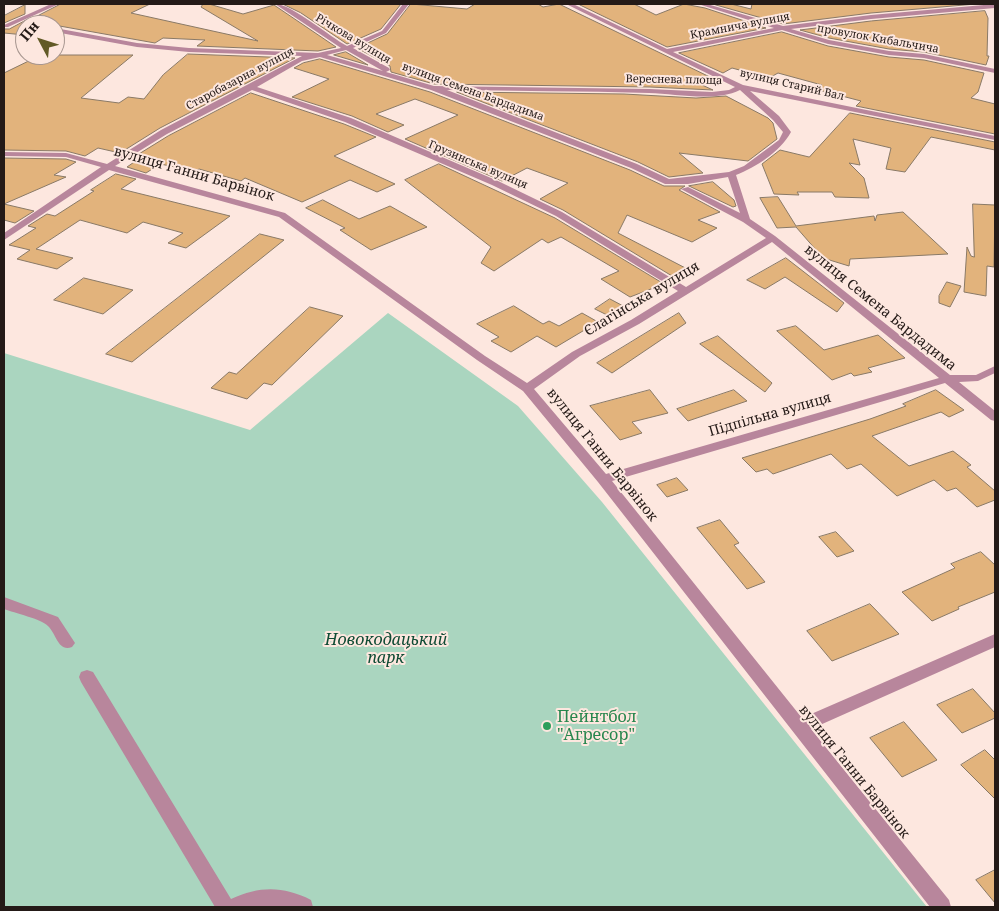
<!DOCTYPE html>
<meta charset="utf-8">
<style>
body{margin:0}
#map{position:relative;width:999px;height:911px;overflow:hidden;background:#fde7df;font-family:"Noto Serif",serif}
canvas{display:block}
.frame{position:absolute;inset:0;border:5px solid #241a17;pointer-events:none}
.north{position:absolute;left:15px;top:15px;width:50px;height:50px;box-sizing:border-box;background:#fde7df;border:1px solid #a6958f;border-radius:50%;rotate:310deg;font-size:14px;font-weight:700;line-height:20px;text-align:center;color:#241a17}
.north::after{content:'';display:block;margin:auto;width:18px;height:22px;background:#625a26;clip-path:polygon(50% 0,100% 100%,50% 72%,0 100%)}
</style>
<div id="map">
<canvas width="999" height="911"></canvas>
<div class="frame"></div>
<div class="north">Пн</div>
</div>
<script>
const context = document.querySelector('canvas').getContext('2d');
context.lineJoin = 'round';
function fill(path, color) {
  context.fillStyle = color;
  context.fill(path, 'evenodd');
}
function strokePath(path, color, width, dash) {
  context.strokeStyle = color;
  context.lineWidth = width;
  context.lineCap = dash ? 'butt' : 'round';
  context.setLineDash(dash || []);
  context.stroke(path);
}
function label(font, color, halo, rows, align = 'center') {
  context.font = font + ' "Noto Serif",serif';
  context.lineWidth = 4;
  context.setLineDash([]);
  context.textBaseline = 'middle';
  context.strokeStyle = halo;
  context.fillStyle = color;
  for (const [text, x, y, turn = 0] of rows) {
    context.save();
    context.translate(x, y);
    context.rotate((+turn || 0) * Math.PI / 180);
    context.textAlign = isNaN(turn) ? turn : align;
    if (halo) context.strokeText(text, 0, 0);
    context.fillText(text, 0, 0);
    context.restore();
  }
}
fill(new Path2D(`
 M388 313 518 406 602 502 927 907H4V353L250 430Z`), '#aad5bf');
const building = new Path2D(`
 M61 4H150L131 13 258 41 201 7 203 4H209L243 14 274 5 336 47 318 51 197 46 205 40 163 38 155 43 37 22 38 16Z
 M283 4H401L381 29 347 44 301 13Z
 M411 4 467 9 475 4H538L543 7 559 4 714 79 702 85 713 90 650 87 434 84 391 72 390 66 357 48 387 34Z
 M583 4H634L656 15 684 4 705 8 766 28 667 47 580 5Z
 M718 4H731L751 9 752 4H976L871 13 783 24 716 5Z
 M25 5V14L4 23V16Z
 M985 11 988 18 987 56H989L986 65 924 52 889 49 829 38 800 30 871 21Z
 M25 21V35L4 33V29H9Z
 M782 32 828 46 889 57 924 60 984 73 978 92 971 98 995 104V134L856 106 861 101 815 89 822 85 778 73 769 78 732 68 723 73 679 53Z
 M346 52 368 65 334 55Z
 M188 54 295 58 160 128 120 153 98 148 85 156 66 151 4 150V73L41 55H133L81 98 119 103 128 97 144 99 163 75Z
 M320 59 430 92 630 170 664 186H685L679 190 720 212 698 220 717 228 692 242 627 215 618 233 695 273 677 279 563 210 540 199 568 183 527 168 502 181 405 139 458 115 415 99 376 114 404 125 388 132 352 116 292 97 329 79 294 68 303 63Z
 M457 92 624 94 696 98 726 96 768 118 773 123 777 139 748 161 679 153 703 173 669 177 638 162Z
 M251 93 344 124 376 137 334 156 395 184 377 192 350 180 302 202 245 178 241 181 199 169 196 171 160 164 146 173 127 167 137 160 132 159 135 157H134L168 136Z
 M850 113 995 142V150L931 137 905 172 886 169 891 148 853 139 860 165 849 163 864 178 869 198 835 197 832 192H797L799 195 774 194 762 164 780 150 809 157Z
 M4 158 66 159 76 162 54 175 66 177 4 204Z
 M439 164 555 218 664 284 630 297 601 279 619 271 561 237 548 243 542 239 494 271 481 263 491 247 405 180Z
 M116 174 136 179 121 189 230 216 186 248 168 243 183 233 143 222 127 233 80 220 36 249 73 258 57 269 17 259 30 250 9 245 36 228 28 226 47 214 55 216 94 191 91 190Z
 M713 182 734 200 736 206 733 207 689 186Z
 M778 197 796 226 874 216 875 221 877 215 903 212 948 254 850 259 849 266 823 258 796 227 777 228 760 198Z
 M323 200 359 219 390 206 427 227 371 250 340 230 345 228 306 208Z
 M4 204 34 211 15 223 4 220Z
 M973 204 995 205 994 267 987 266 986 296 964 292 967 247 971 256 974 257Z
 M260 234 284 240 132 362 106 354Z
 M786 258 844 303 837 312 785 277 765 289 747 280Z
 M84 278 133 290 103 314 54 300Z
 M947 282 961 286 950 307 939 303V296Z
 M610 299 627 308 611 317 595 309Z
 M514 306 543 324 549 321 559 326 582 313 598 322 556 347 537 336 511 352 491 341 499 337 477 324Z
 M310 307 343 316 272 385 264 383 247 399 211 388 229 372 236 374Z
 M679 313 686 323 612 373 597 363Z
 M796 326 824 350 878 335 905 358 868 368 872 372 854 376 851 373 832 380 777 331Z
 M718 336 772 383 765 392 700 344Z
 M650 390 668 413 632 422 642 433 620 440 590 406Z
 M734 390 747 401 688 421 677 409Z
 M936 390 964 410 949 417 941 412 872 436 909 466 953 451 971 465 967 467 995 491V500L977 507 956 488 947 491 934 480 897 496 861 464 847 469 831 454 773 474 767 469 756 472 742 458 870 419 906 406 903 404Z
 M677 478 688 490 667 497 657 485Z
 M720 520 739 543 734 545 765 582 747 589 697 528Z
 M836 532 854 551 837 557 819 537Z
 M981 552 995 565V592L958 607 959 609 932 621 902 592 955 568 951 564Z
 M870 604 899 634 832 661 807 631Z
 M973 689 995 713V718L962 733 937 705Z
 M904 722 937 760 902 777 870 738Z
 M985 750 995 760V799L961 765Z
 M995 870V903L976 880Z`);
fill(building, '#e2b37c');
strokePath(building, '#897966', 1);
fill(new Path2D(`
 M51 4H59L8 27H4V25Z
 M275 4C290 3 330 37 347 46L382 31 403 4H409L386 33 353 48 389 68 390 70 386 72 434 86 650 89 712 92 729 90 735 87 566 4H573L667 49 774 28 698 4H707L783 26 871 15 995 4V8L871 19 791 29 829 40 889 51 924 54 995 69V73L924 58 889 55 828 44 782 30 673 52 743 85 995 136V140L750 91 779 116 791 132C780 152 756 167 736 175L750 219 775 236 950 375H976L995 366V373L978 381 959 382 995 411V421L991 420 945 383 612 481 802 718 995 634V647L811 729 949 900 951 907H930L598 482 523 391 477 360 279 217 109 170 4 240V233L101 167 66 157 4 156V152L66 153 107 164 161 130 302 56 189 52 137 47 55 32V28L137 43 189 48 318 53 341 48ZM346 50 383 71 327 55ZM320 57 431 90 631 168 665 184H688L728 177 740 213 688 187 681 189 743 222 766 238 686 287 562 212 498 181 351 118 257 87 302 61ZM252 90 345 122 492 185 556 216 678 291 631 320 572 352 527 383 485 356 285 213 115 166 167 134ZM447 90C514 91 582 91 649 93 676 94 716 102 740 90L773 120 783 132 779 140 744 166 729 172 669 179 637 164ZM772 242 939 378 606 474 534 389 580 356 639 324Z
 M4 597 58 617 75 643 72 647C58 652 57 635 48 626 42 619 14 613 4 609Z
 M87 670 93 672 231 899C260 886 283 886 311 900L313 907H215L81 682 79 677 81 672Z`), '#b8869c');
for (const [x, y, r, color] of [
 [547,726,5,"#2e9e5b"]
]) {
  const dot = new Path2D();
  dot.arc(x, y, r, 0, 2 * Math.PI);
  context.fillStyle = color;
  context.fill(dot);
  strokePath(dot, '#fde7df', 2);
}
label('11px', '#241a17', '#fde7df', [
 ["Крамнича вулиця",740,26,-11],
 ["Річкова вулиця",353,39,31],
 ["провулок Кибальчича",878,39,10],
 ["Старобазарна вулиця",240,79,-28],
 ["Вереснева площа",674,80,1],
 ["вулиця Старий Вал",792,85,13],
 ["вулиця Семена Бардадима",473,92,20],
 ["Грузинська вулиця",478,165,23]
]);
label('14px', '#241a17', '#fde7df', [
 ["вулиця Ганни Барвінок",194,174,16],
 ["Єлагінська вулиця",642,299,-31],
 ["вулиця Семена Бардадима",880,308,39],
 ["Підпільна вулиця",770,415,-16],
 ["вулиця Ганни Барвінок",602,455,51],
 ["вулиця Ганни Барвінок",854,772,51]
]);
label('italic 16px', '#0f4b34', '#fde7df', [
 ["Новокодацький",386,640],
 ["парк",386,658]
]);
label('16px', '#27864d', '#fde7df', [
 ["Пейнтбол",557,717],
 ["\"Агресор\"",557,735]
], 'left');
</script>
